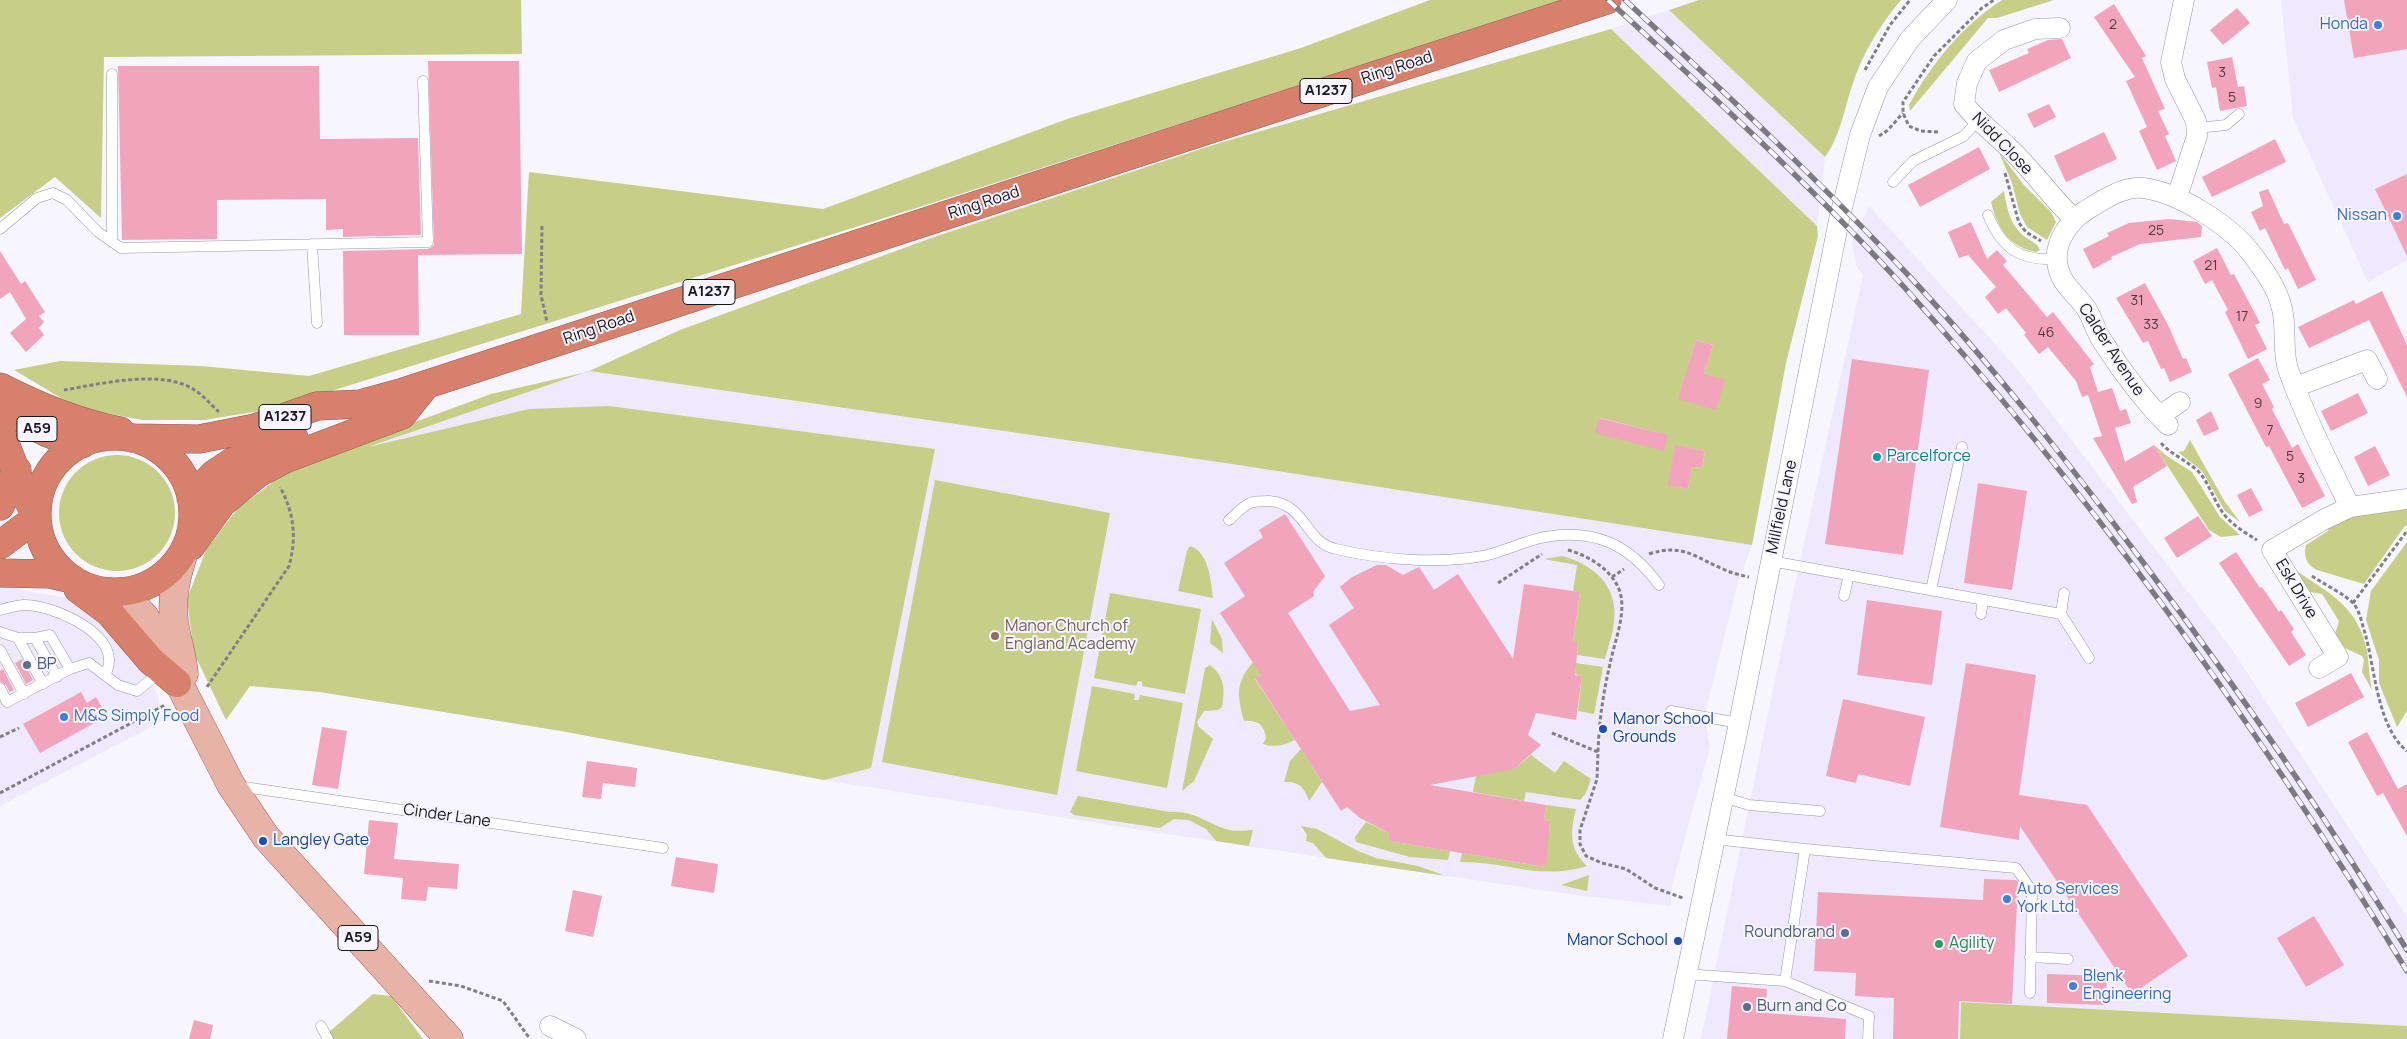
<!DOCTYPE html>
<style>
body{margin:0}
canvas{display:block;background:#f7f5ff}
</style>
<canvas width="2407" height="1039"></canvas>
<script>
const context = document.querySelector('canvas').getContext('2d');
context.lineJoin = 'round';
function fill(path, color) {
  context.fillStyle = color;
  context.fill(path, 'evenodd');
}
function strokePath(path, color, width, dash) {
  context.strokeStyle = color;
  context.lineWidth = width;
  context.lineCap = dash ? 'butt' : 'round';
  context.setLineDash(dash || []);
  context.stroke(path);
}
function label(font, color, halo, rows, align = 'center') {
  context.font = font + ' Manrope,sans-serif';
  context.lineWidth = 4;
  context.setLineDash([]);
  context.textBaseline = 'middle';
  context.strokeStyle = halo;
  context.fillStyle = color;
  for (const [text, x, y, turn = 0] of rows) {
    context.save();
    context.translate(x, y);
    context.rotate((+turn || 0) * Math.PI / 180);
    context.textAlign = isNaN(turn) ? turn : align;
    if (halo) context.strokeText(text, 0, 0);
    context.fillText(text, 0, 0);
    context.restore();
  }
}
fill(new Path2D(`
 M2281 0H2407V260L2368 282 2293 118Z
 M1669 10 1825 157 1817 226 1611 29Z
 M1869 206 2014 365 2231 648 2407 917V1026L1961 1002 1960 1039H1701L1792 598 1863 275 1857 268 1852 243Z
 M587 371 1232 464 1752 545 1738 582 1704 717 1710 747 1672 885 1671 906 1575 895 1167 834 824 780 561 731 320 692 250 686 361 450Z
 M17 589 67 598 127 645 158 695 162 721 0 806V590Z`), '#eee9fc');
fill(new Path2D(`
 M0 0H521L522 54 104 57 101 218 55 177 0 218Z
 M1430 0H1566L926 205 277 408 205 420H142L76 407 14 370 60 361 201 366 309 376 521 314 529 172 823 209 1070 118 1301 48Z
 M1699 0H1901C1880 25 1862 54 1852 86 1844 110 1840 137 1825 157L1669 10Z
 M2002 0H2054L1997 18H1988L1910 111 1909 105C1932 63 1962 26 2002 0Z
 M1611 29 1817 226 1818 236 1786 363 1752 545 1232 464 589 371 368 447 529 409 609 406 935 449 871 768 824 780 561 731 320 692 250 686 226 720 194 653 187 599 206 550 238 508 276 480 312 460 491 394 587 372 680 330 934 237 1213 145ZM1696 340 1713 345 1704 374 1679 398ZM1600 418 1667 435 1596 433ZM1675 446 1705 451 1702 468 1692 467 1688 489 1669 485Z
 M1999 152 2023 184 2051 212 2056 222 2047 240 2027 227 2020 214 2012 183Z
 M2004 191C2007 209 2010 225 2025 237 2031 241 2037 243 2040 250L2036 252C2008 246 1998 229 1991 202Z
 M2190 440 2225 502 2240 522 2225 511 2202 471 2178 452 2184 451Z
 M2154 445 2167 456 2192 472 2220 517 2240 535 2221 537 2209 530Z
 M59 513a58 58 0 1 1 116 0a58 58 0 1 1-116 0Z
 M935 480 1110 513 1057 795 882 762Z
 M2407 508V525L2404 527 2364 584 2317 570C2307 565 2303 557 2306 545L2328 531 2329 526 2358 514 2401 510Z
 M2407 542V711L2397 727 2379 683V660L2366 620 2371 591Z
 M1190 546C1209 552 1211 581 1213 598L1178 591 1187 551Z
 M1562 556C1593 564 1619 586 1614 622 1613 634 1608 647 1605 659L1577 655 1578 643 1573 642 1580 593 1573 591 1577 565 1544 559Z
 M2295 570C2330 594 2358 606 2367 651 2369 664 2369 677 2372 690L2362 672 2364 660 2362 656 2345 648 2335 634 2339 621 2322 594 2310 592Z
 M1110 593 1201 609 1185 694 1142 686V682L1138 681 1136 686 1094 678Z
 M1212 619 1222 639 1223 653 1210 643Z
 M1257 657 1266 671 1255 679 1295 740C1285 745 1274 748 1263 744L1266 738C1264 724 1257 720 1244 721 1236 690 1236 682 1257 657Z
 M1576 663 1603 667 1594 714 1578 711 1582 676 1575 674Z
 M1210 665C1225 677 1225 689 1222 707L1218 710 1204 711 1197 722 1199 727 1213 739 1194 781 1182 791 1205 668Z
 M1092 686 1135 694 1134 700H1139L1140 695 1183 703 1167 788 1076 771Z
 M1301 749 1322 782 1309 801C1305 788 1299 781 1284 782L1290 761Z
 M1531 755 1555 773 1564 761 1591 779 1586 793 1580 800 1526 792 1524 801 1473 792 1477 770 1514 769Z
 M1078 796 1170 812C1190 810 1203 820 1220 827 1230 832 1242 831 1253 830L1249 846 1216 841 1206 829 1189 820 1174 819 1160 828 1074 815 1070 812Z
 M1546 805 1576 809C1570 832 1569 849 1587 866 1540 881 1506 861 1460 862L1462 853 1545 867 1550 821 1544 820Z
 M1366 822 1389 833V841L1450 851 1448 860 1410 857 1356 842 1355 837Z
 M1301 826 1317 829 1358 851 1376 858 1418 866 1446 876 1326 858 1313 843 1306 841 1307 835Z
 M1589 875 1587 891 1561 885Z
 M373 994 391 996 423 1039H321Z
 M1961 1002 2407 1026V1039H1960Z`), '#c6ce87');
fill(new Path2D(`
 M2344 0H2407V49L2354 58Z
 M2114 4 2146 56 2142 58 2165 109 2158 111 2169 134 2165 136 2176 161 2157 170 2139 131 2147 127 2126 81 2135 77 2094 17Z
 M2237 8 2250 23 2223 45 2210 30Z
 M2062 39 2071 58 1999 92 1989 70 2029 53 2027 49 2048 40Z
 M2232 57 2238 87 2244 86 2247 106 2220 111 2216 87 2212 88 2207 62Z
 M428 61H519L522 254 418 255 419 335H344L343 251 428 249 434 245Z
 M118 66H319L320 139 418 138 421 235 343 237V229L326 230V199L217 200V239L122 240Z
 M2049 104 2056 117 2034 128 2027 114Z
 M2104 132 2117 159 2066 182 2054 156Z
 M2275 139 2286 162 2212 197 2202 177Z
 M1979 147 1990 169 1920 207 1908 185Z
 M2407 174V256L2375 189Z
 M2268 189 2284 224 2288 223 2316 280 2298 289 2288 268 2285 270 2265 228 2260 231 2251 212 2263 206 2259 192Z
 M2169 219 2197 222 2202 226 2201 237 2140 244 2111 257 2112 259 2093 269 2083 249 2109 236 2107 233 2129 223Z
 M1971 222 1987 259 1997 250 2007 261 2003 265 2047 317 2053 312 2094 364 2090 367 2098 392 2082 397 2076 381 2048 347 2039 354 2024 335 2026 333 2006 308 1998 314 1985 297 1996 287 1968 255 1959 258 1948 232Z
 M2217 248 2231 275 2234 274 2260 323 2255 325 2267 349 2248 359 2225 312 2228 310 2212 280 2205 284 2193 261Z
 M0 251 21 284 25 281 45 312 39 316 44 322 39 328 44 335 26 352 10 333 26 319 10 292 0 299Z
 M2145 283 2168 325 2183 359 2186 358 2192 372 2170 382 2164 368 2161 369 2148 341 2143 343 2116 298Z
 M2382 291 2407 345V397L2369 320 2309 348 2298 327 2354 300 2356 304Z
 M1696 340 1713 345 1704 374 1725 380 1716 410 1678 399Z
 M2258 358 2270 380 2262 384 2274 407 2272 409 2292 448 2298 444 2325 496 2302 508 2269 446 2266 447 2228 374Z
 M1852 359 1929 370 1903 555 1825 544Z
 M2112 388 2120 411 2126 409 2131 423 2115 428 2125 462 2154 445 2167 466 2133 487 2137 502 2132 504 2093 438 2102 436 2088 395Z
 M2358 393 2368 413 2331 431 2321 411Z
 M2211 411 2219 429 2204 436 2196 420Z
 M1599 418 1668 435 1664 451 1595 433Z
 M1675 445 1705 451 1702 468 1692 467 1688 489 1668 485Z
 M2375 446 2390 475 2368 486 2354 457Z
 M1978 483 2027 491 2012 590 1964 583Z
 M2251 488 2263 510 2249 517 2237 495Z
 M1285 514 1325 576 1313 592 1314 596 1288 613 1350 711 1380 705 1329 625 1354 608 1340 587 1352 577 1377 565H1386L1403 575 1419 567 1434 590 1458 574 1513 659 1524 584 1580 592 1573 642H1578L1575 675 1582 676 1576 720 1536 713 1528 735 1541 745 1514 769 1430 785 1546 805 1544 820 1550 821 1546 867 1389 841V833L1360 818 1347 807 1341 811 1255 678 1261 675 1220 613 1245 596 1224 563 1263 537 1259 530Z
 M2198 516 2212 536 2177 558 2164 538Z
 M2236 552 2260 588 2262 587 2279 612 2281 610 2294 629 2291 632 2306 655 2289 666 2219 563Z
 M1867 600 1942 611 1932 685 1857 675Z
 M22 659 33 680 26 684 15 663Z
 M1966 663 2036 675 2019 795 2087 805 2188 956 2132 994 2020 826 2019 840 1940 827Z
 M3 669 14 690 10 692 6 685 0 681V671Z
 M2351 673 2364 697 2308 727 2295 703Z
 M81 692 87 703 96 697 107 716 40 753 23 724Z
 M1843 699 1925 717 1910 786 1858 774 1856 783 1826 776Z
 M322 727 347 731 338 789 312 785Z
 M2367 732 2398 789 2407 784V836L2383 793 2377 796 2348 742Z
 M587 761 637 768 635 787 603 783 601 799 582 797Z
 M369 820 398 823 394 859 459 864 457 889 428 887 426 901 401 899 403 878 364 874Z
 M676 857 718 864 714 893 671 886Z
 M1984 879 2016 880 2018 882 2012 1004 1959 1001 1958 1039H1893L1894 998 1855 996 1856 973 1814 971 1818 892 1983 900Z
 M573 890 602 896 593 937 565 931Z
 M2314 916 2344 965 2306 987 2277 938Z
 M2047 974 2107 976 2105 1005 2047 1003Z
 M1732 986 1767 989 1765 1013 1846 1019 1845 1039H1727Z
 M194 1020 213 1025 210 1039H189Z`), '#f1a4bc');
const lane = new Path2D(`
 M2197 128 2226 125 2239 114
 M1893 182 1913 161 1964 136 1977 121
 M1988 215C2002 249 2020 261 2057 259
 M0 229 37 198 53 193 67 200 98 232 121 248 428 242 423 81
 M112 242V74
 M312 244 317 323
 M1229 520C1235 515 1243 506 1250 503 1255 501 1263 501 1269 501 1307 504 1304 542 1336 549 1383 560 1436 564 1483 556 1504 552 1523 541 1545 537 1595 528 1630 545 1659 585
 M1771 561 2061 614 2089 658
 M1931 590 1962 447
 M1844 596 1849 575
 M0 610C7 608 15 606 23 605 49 604 108 629 109 659 110 664 107 670 106 674
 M1981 614 1983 600
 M2061 614 2064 593
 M0 632 18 638 43 684
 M18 638H35L57 677
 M35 638 50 635 70 669
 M0 650 24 694
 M0 688 7 702 70 669 89 663 118 685 137 691 153 678 161 669
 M1671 711 1739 723
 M237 786 663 848
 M1723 797 1749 805 1820 811
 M1805 849 2016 868 2032 891 2030 993
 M2030 957 2068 959
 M1685 974 1785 981 1805 849 1714 839
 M1785 981 1869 1016 1868 1039
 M321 1026 328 1039`);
const street = new Path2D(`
 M2060 28 2035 29 2004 40 1977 61 1967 83 1964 104C1977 121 1993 132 2008 147 2032 169 2050 196 2073 218
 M2177 197 2197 136 2196 121 2175 79 2171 62 2184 0
 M2295 387 2367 360 2377 379
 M2159 416 2180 402
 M2168 425C2142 399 2121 370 2101 339 2095 329 2092 317 2086 308 2074 292 2059 283 2057 261 2055 242 2069 221 2085 211 2101 201 2123 186 2143 188 2178 192 2231 226 2251 253 2264 270 2278 289 2282 309 2287 328 2282 351 2288 369 2305 417 2328 462 2350 507
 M2319 668 2338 657 2272 550 2323 520 2350 507 2407 499
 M550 1026 576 1039
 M1673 1039 1739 723 1839 220 1860 135 1878 87 1910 39 1947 0`);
const primary = new Path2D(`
 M122 592 145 617 231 785 266 837 449 1039
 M184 674C183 656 176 639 174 621 171 595 177 574 185 549`);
const highway = new Path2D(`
 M0 387C39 407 77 423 120 431
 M0 399C26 424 46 436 82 444
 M0 430 23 490 36 515
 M37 514a78 78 0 1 1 156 0a78 78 0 1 1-156 0Z
 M131 438 199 439 255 428 317 406 360 404 400 393 1607 0
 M191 498 214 474 232 462 294 438
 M0 506 17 470
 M0 545 36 518
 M191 546 222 503 257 474 285 459 402 415 426 385
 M0 573 50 574 72 579
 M78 589 110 613 151 661 177 683`);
strokePath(lane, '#9995a3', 11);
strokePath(street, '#9995a3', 21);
strokePath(primary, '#945c51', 29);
strokePath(highway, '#945c51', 29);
strokePath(new Path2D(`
 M1865 70 1890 25 1910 0
 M1938 132 1921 131 1909 126 1903 113V102L1934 56 1982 8 1994 0
 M1879 136 1888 130 1903 113
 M2005 173 2019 223 2026 232 2041 241
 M542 226 541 295 547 322
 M64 390C100 384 164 368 196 391 204 396 211 405 219 412
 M2161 443C2172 455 2186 460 2198 471 2208 481 2213 498 2221 510 2229 523 2244 532 2257 540
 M1568 550C1590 556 1616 572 1621 596 1625 618 1614 643 1610 664 1603 694 1599 722 1598 752
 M1649 554C1683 543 1694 557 1723 569 1731 573 1740 575 1749 577
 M2312 576C2322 583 2346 595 2354 604 2360 612 2362 624 2365 633 2375 668 2377 727 2407 751
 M1612 577 1624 569
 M1498 583 1542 554
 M2353 603 2407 531
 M207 687 289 566C297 537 294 513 280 487
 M1552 733 1598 752 1597 779 1580 830V844L1586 856 1602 863 1626 869 1655 888 1683 898
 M0 737 19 728
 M0 793 165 705
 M429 981 461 986 503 1001 530 1039`), '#807f86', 3, [4, 2.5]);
strokePath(lane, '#fff', 10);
strokePath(street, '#fff', 20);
strokePath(primary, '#e7b3a7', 28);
strokePath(highway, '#d7816d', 28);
const rail = new Path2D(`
 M1608 0C1709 93 1812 186 1904 287 2094 497 2260 730 2407 971
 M1625 0C1722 90 1819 180 1910 277 1994 367 2071 466 2145 565 2238 689 2326 817 2407 950`);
strokePath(rail, '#7c7a81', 5.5);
strokePath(rail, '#f7f5ff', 4, [11]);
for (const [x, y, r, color] of [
 [2378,25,5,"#3f7fe0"],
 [2397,216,5,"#3f7fe0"],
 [1877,457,5,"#0f9aa8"],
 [995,636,5,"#8d6e63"],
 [27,665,5,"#5c6f8a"],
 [64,717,5,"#3f7fe0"],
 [1603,729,5,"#1a4fb4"],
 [263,841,5,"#1a4fb4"],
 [2007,899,5,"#3f7fe0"],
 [1845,933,5,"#5c6f8a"],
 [1678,941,5,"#1a4fb4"],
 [1939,944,5,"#2e9e5b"],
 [2073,986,5,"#3f7fe0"],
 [1747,1007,5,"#5c6f8a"]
]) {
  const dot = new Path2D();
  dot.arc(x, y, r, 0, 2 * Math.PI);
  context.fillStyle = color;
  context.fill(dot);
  strokePath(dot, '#f7f5ff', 2);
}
label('14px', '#4e3a44', null, [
 ["2",2113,25],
 ["3",2222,73],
 ["5",2232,98],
 ["25",2156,231],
 ["21",2211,266],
 ["31",2137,301],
 ["17",2242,317],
 ["33",2151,325],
 ["46",2046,333],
 ["9",2258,404],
 ["7",2270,431],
 ["5",2290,457],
 ["3",2301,479]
]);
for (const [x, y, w] of [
 [1326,91,52],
 [709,292,52],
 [285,417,52],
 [37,429,40],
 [358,938,40]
]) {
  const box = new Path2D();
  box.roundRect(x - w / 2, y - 12.5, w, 25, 4);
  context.fillStyle = '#f7f5ff';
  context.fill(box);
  strokePath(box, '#18171c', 1);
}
label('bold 15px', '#18171c', null, [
 ["A1237",1326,91],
 ["A1237",709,292],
 ["A1237",285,417],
 ["A59",37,429],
 ["A59",358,938]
]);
label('16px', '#366cbe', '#f7f5ff', [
 ["Honda",2368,25,"right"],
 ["Nissan",2387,216,"right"],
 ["M&S Simply Food",74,717],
 ["Auto Services",2017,890],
 ["York Ltd.",2017,908],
 ["Blenk",2083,977],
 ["Engineering",2083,995]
], 'left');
label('16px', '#18171c', '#f7f5ff', [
 ["Ring Road",1397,68,-18],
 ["Nidd Close",2002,144,46],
 ["Ring Road",984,203,-18],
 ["Ring Road",599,328,-19],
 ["Calder Avenue",2111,350,57],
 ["Millfield Lane",1782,507,-78],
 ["Esk Drive",2296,589,59],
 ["Cinder Lane",447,816,8]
]);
label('16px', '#0d838f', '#f7f5ff', [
 ["Parcelforce",1887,457]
], 'left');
label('16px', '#785e54', '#f7f5ff', [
 ["Manor Church of",1005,627],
 ["England Academy",1005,645]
], 'left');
label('16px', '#4e5e75', '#f7f5ff', [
 ["BP",37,665],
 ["Roundbrand",1835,933,"right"],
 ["Burn and Co",1757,1007]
], 'left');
label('16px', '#164399', '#f7f5ff', [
 ["Manor School",1613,720],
 ["Grounds",1613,738],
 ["Langley Gate",273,841],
 ["Manor School",1668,941,"right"]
], 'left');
label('16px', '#27864d', '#f7f5ff', [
 ["Agility",1949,944]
], 'left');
</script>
